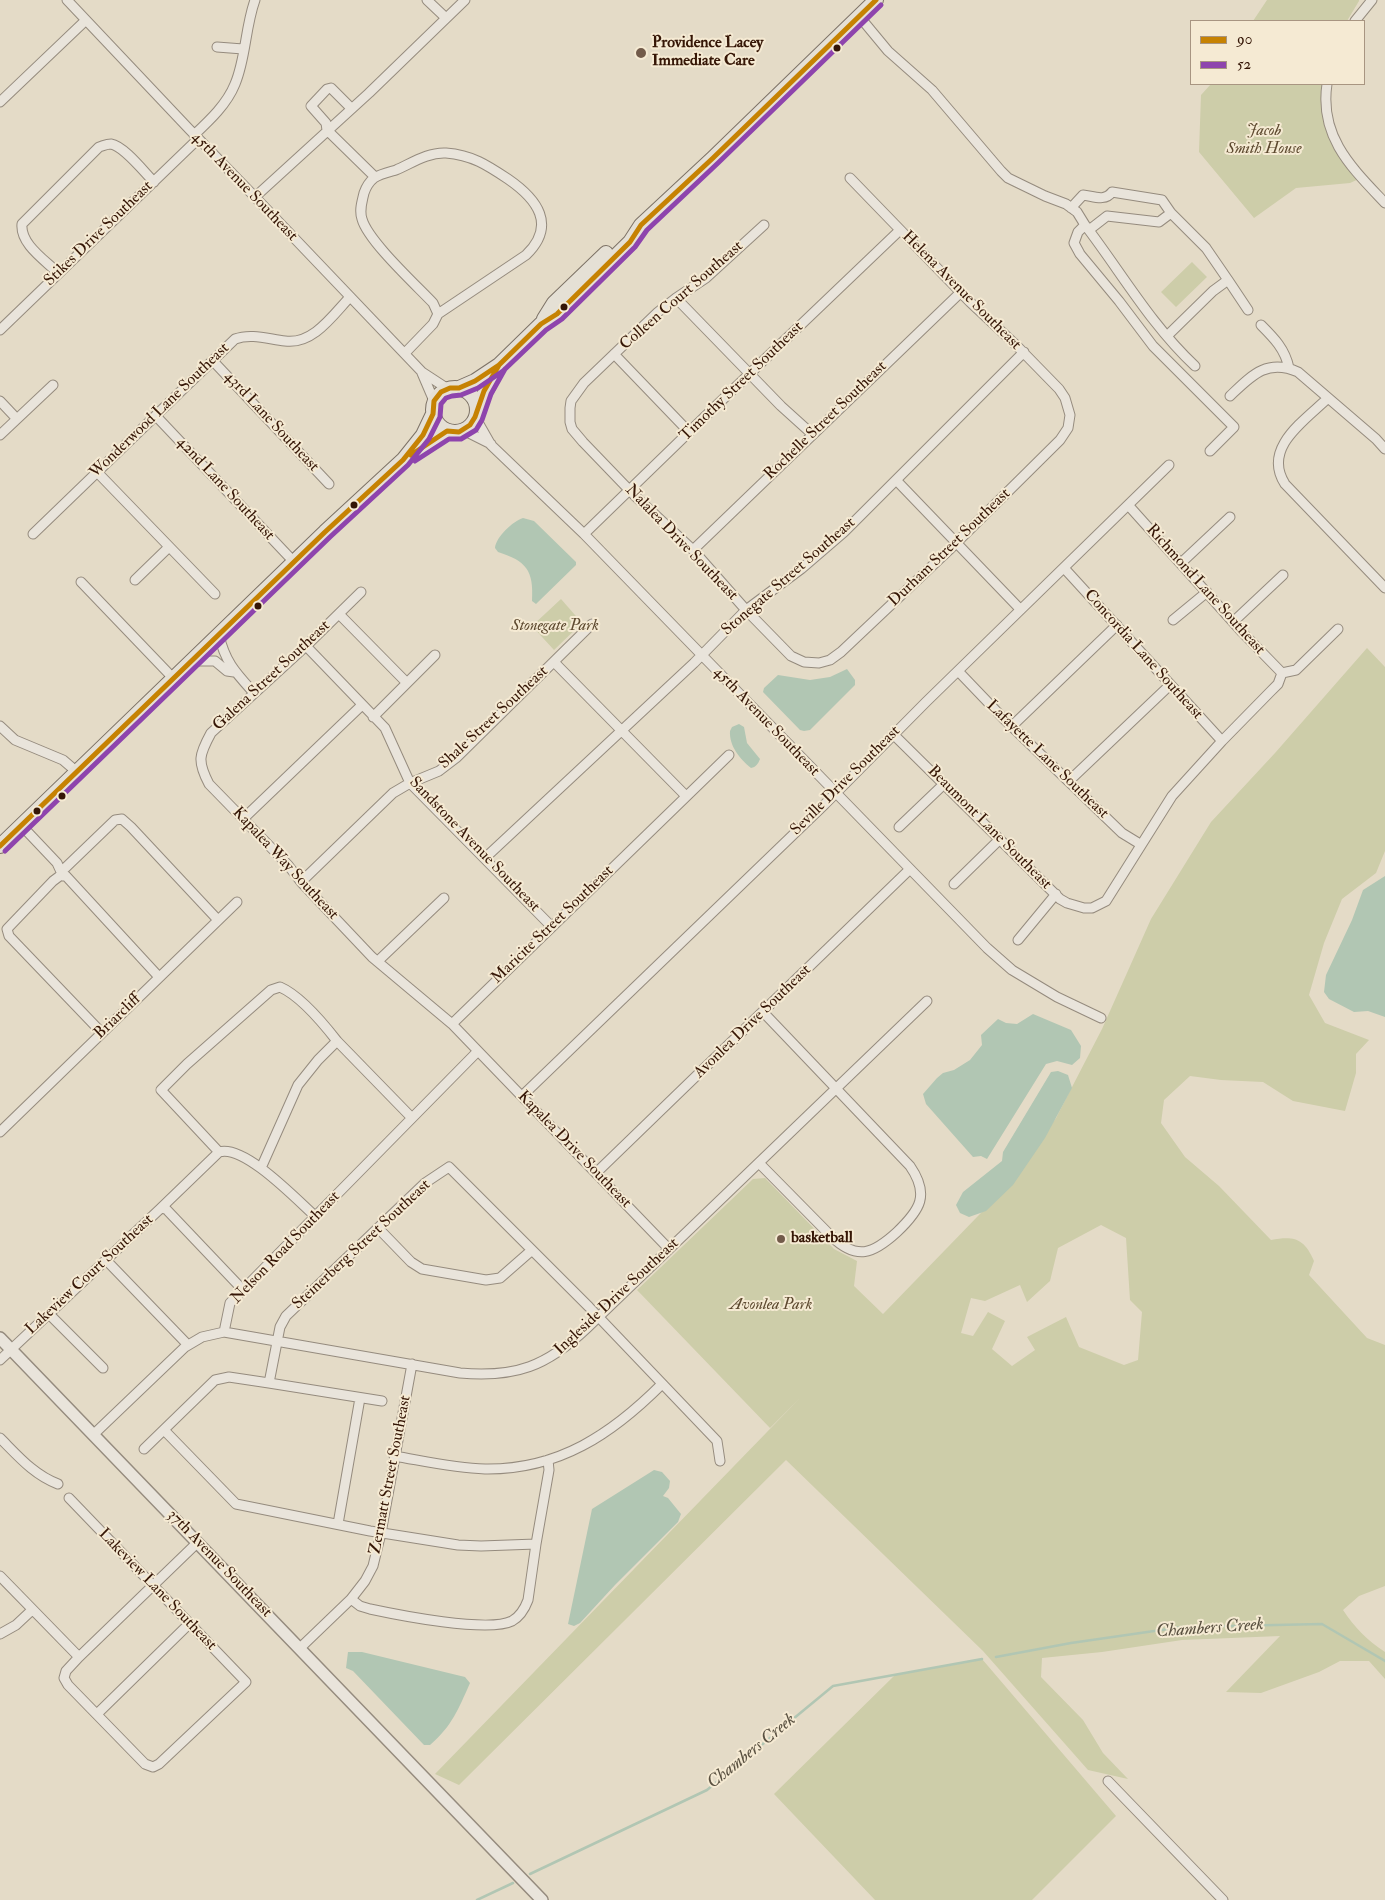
<!DOCTYPE html>
<style>
body{margin:0}
#map{position:relative;width:1385px;height:1900px;overflow:hidden;background:#e4dbc7;font-family:"IM FELL Double Pica",serif}
canvas{display:block}
.legend{position:absolute;left:1190px;top:20px;width:175px;height:65px;box-sizing:border-box;background:#f5ead3;border:1px solid #a89581;margin:0;padding:6px 9px;list-style:none;font-size:15px;color:#351606}
.legend li{display:flex;align-items:center;gap:10px;height:25px}
.legend b{width:25px;border:1px solid #a89581}
</style>
<div id="map">
<canvas width="1385" height="1900"></canvas>
<ul class="legend">
<li><b style="height:6px;background:#c68202"></b>90</li>
<li><b style="height:6px;background:#8e44ad"></b>52</li>
</ul>
</div>
<script>
const context = document.querySelector('canvas').getContext('2d');
context.lineJoin = 'round';
function fill(path, color) {
  context.fillStyle = color;
  context.fill(path, 'evenodd');
}
function strokePath(path, color, width, dash) {
  context.strokeStyle = color;
  context.lineWidth = width;
  context.lineCap = dash ? 'butt' : 'round';
  context.setLineDash(dash || []);
  context.stroke(path);
}
function label(font, color, halo, rows, align = 'center') {
  context.font = font + ' "IM FELL Double Pica",serif';
  context.lineWidth = 4;
  context.setLineDash([]);
  context.textBaseline = 'middle';
  context.strokeStyle = halo;
  context.fillStyle = color;
  for (const [text, x, y, turn = 0] of rows) {
    context.save();
    context.translate(x, y);
    context.rotate((+turn || 0) * Math.PI / 180);
    context.textAlign = isNaN(turn) ? turn : align;
    if (halo) context.strokeText(text, 0, 0);
    context.fillText(text, 0, 0);
    context.restore();
  }
}
fill(new Path2D(`
 M1267 0H1359V1L1347 21H1253Z
 M1211 84H1326L1333 137 1361 178 1350 183 1296 188 1254 218 1199 152 1201 95Z
 M1192 262 1207 277 1176 307 1161 292Z
 M561 599 582 623 554 650 532 626Z
 M1367 648 1385 667V851L1376 873 1342 899 1324 943 1309 995 1325 1023 1369 1040 1356 1054V1073L1345 1111 1293 1101 1263 1082 1221 1080 1190 1076 1164 1100 1161 1123 1185 1157 1219 1186 1271 1240C1294 1236 1304 1238 1314 1261L1309 1275 1367 1338 1385 1345V1586L1359 1596 1343 1610C1355 1628 1367 1640 1385 1652V1679L1369 1661H1340L1319 1672 1261 1693 1226 1692 1280 1636 1182 1640 1102 1652 1042 1658 1041 1677 1083 1720 1103 1753 1128 1779 1088 1770 983 1651 786 1460 459 1785 435 1774 800 1398 770 1428 637 1290 753 1179 765 1178 834 1249 857 1261 854 1286 883 1314 1009 1184 1056 1118 1102 1029 1151 919 1211 822 1275 753ZM1101 1225 1126 1238 1130 1300 1142 1312 1138 1360 1124 1365 1079 1347 1066 1317 1027 1337 1035 1350 1012 1366 992 1349 1005 1321 988 1312 973 1336 961 1333 971 1298 985 1301 1020 1285 1027 1302 1050 1281 1058 1248Z
 M982 1659 1116 1816 1032 1900H875L774 1794 895 1675Z`), '#cdcda9');
fill(new Path2D(`
 M523 518 534 521 576 562V565L536 604 532 601C534 570 526 561 498 552L495 548C496 537 513 521 523 518Z
 M847 669 855 680V685L810 730 804 731 800 730 763 692 764 688 778 675 810 680 830 677Z
 M739 724 744 727 747 743 760 759C758 764 756 767 751 768 740 759 729 746 730 731L732 727Z
 M1385 876V1017L1368 1011 1354 1012 1329 999 1324 992 1326 975 1352 920 1363 890Z
 M1033 1014 1071 1030 1081 1046 1080 1058 1072 1065 1057 1061 1046 1064 987 1159 981 1156 973 1157 926 1104 923 1094 937 1078 943 1073 954 1070 970 1060 982 1045 981 1035 998 1019 1006 1023 1017 1024Z
 M1058 1071 1068 1075 1072 1088 1045 1138 1013 1185 986 1211 969 1217 960 1213 956 1205 963 1192 1002 1161 1003 1152 1051 1072Z
 M654 1470 662 1472 670 1481 669 1488 663 1496 668 1498 681 1514 678 1522 615 1585 580 1623 574 1626 568 1624 592 1509Z
 M348 1652H362L465 1677 470 1683C458 1710 452 1726 430 1745H424L353 1671 346 1668Z`), '#b1c6b3');
strokePath(new Path2D(`
 M996 1657 1071 1643 1182 1627 1322 1624 1385 1661
 M530 1874 707 1790 833 1686 982 1659
 M477 1900 513 1883`), '#b1c6b3', 2.5);
const minor = new Path2D(`
 M67 0 189 129 255 197 422 372 448 389
 M427 0 446 18
 M859 16 888 51 932 90 1001 171 1008 178 1045 196 1066 204 1077 212 1085 225 1078 232 1074 243 1080 254 1119 301 1153 346 1234 427 1210 451
 M1355 21 1372 0
 M217 47 243 49
 M1327 84C1319 137 1352 168 1385 203
 M0 102 86 20
 M351 108 331 88 327 89 311 106 326 123 327 130 375 177
 M194 135C210 120 227 104 235 84 246 58 245 28 255 0
 M255 197 369 93 465 0
 M1071 208 1083 195C1093 196 1105 202 1112 192L1162 200 1171 213 1206 248 1228 280
 M764 225 706 278 676 298 658 312 584 383 571 401 570 408V422L572 429 583 442 635 496 693 550 746 610 791 656 804 662 819 663 830 660 841 652 949 550 1060 440 1068 428 1070 415 1065 398 1059 389 1017 346 970 302 850 178
 M1085 225C1121 272 1151 325 1195 366
 M1089 230 1107 216 1159 222 1171 213
 M58 273C45 260 20 244 22 224L99 147C103 146 106 144 111 144 124 146 144 172 154 182
 M676 298 781 406 812 434
 M1261 325C1274 338 1285 349 1289 368
 M0 330 198 139
 M1167 336 1213 291 1228 280 1248 310
 M405 353 433 324 438 314 526 255C557 225 537 199 508 179 487 165 472 155 446 153 428 152 412 163 396 170 389 172 380 174 374 178 369 182 366 187 364 193 362 202 359 210 362 219 368 241 416 285 433 303L438 314
 M614 354 689 432
 M213 361 329 484
 M422 373 434 401
 M1230 396C1251 376 1267 358 1298 372L1376 439 1385 449
 M1328 398C1304 421 1262 448 1285 484L1385 588
 M0 401 17 419
 M156 416 294 562
 M475 417 491 445 584 534 987 948 1012 970 1057 997 1101 1018
 M463 430 491 444
 M0 435 53 385
 M97 472 215 594
 M896 480 1020 609
 M1129 506 1242 632 1282 673
 M33 534 235 339C251 333 268 339 285 341 313 345 333 315 350 297
 M584 534 719 403 900 230
 M693 550 960 293
 M1181 563 1230 517
 M1064 568 1222 741
 M135 580 169 547
 M81 582 173 678
 M361 592 306 646 211 733C199 755 197 761 209 784L288 865 301 882 372 957 452 1024 729 755
 M339 614 407 683
 M1173 620 1207 592
 M1233 622 1283 575
 M219 635C225 662 236 673 254 693
 M306 646 385 728 410 783 552 927
 M192 661H215L227 671 234 672
 M554 662 686 796
 M958 671 1003 718 1122 833 1140 844
 M1282 673 1296 670 1338 629
 M373 717 435 655
 M0 726 15 740 63 760 77 772
 M1012 726 1117 625
 M893 734 1060 899 1067 903 1084 908H1092L1106 901 1172 796 1222 741 1270 692 1278 684 1282 673
 M1069 781 1170 685
 M243 819 362 705
 M21 825 57 863 63 876
 M899 827 944 784
 M485 858 694 663 746 610 801 569 844 532 1024 352
 M62 871 115 820 122 819 131 827 218 920
 M301 882 393 793 410 783 439 771 456 758 592 624
 M954 884 1000 839
 M1018 940 1056 894
 M378 961 444 898
 M452 1024 669 1249
 M102 1033 9 936 7 929 53 881 61 875 66 876 159 977
 M522 1096 825 804 926 702 1169 465
 M0 1132 237 902
 M219 1152 161 1090 187 1064 271 990 280 987C301 996 323 1023 337 1041
 M759 1163 831 1236C857 1261 873 1254 897 1232 920 1210 930 1195 910 1166L763 1012
 M261 1168 298 1085 318 1060 337 1041 412 1118
 M596 1173 909 870
 M161 1208 219 1152C244 1144 296 1199 315 1216
 M379 1229 411 1262 422 1269 486 1280 500 1278 532 1250
 M106 1260 188 1345
 M49 1314 103 1368
 M224 1332 460 1373C516 1378 547 1366 587 1328L927 1001
 M0 1360 161 1208 166 1209 243 1290
 M269 1383 382 1401
 M164 1430 236 1504 370 1531 458 1545 481 1546 536 1544
 M94 1434 185 1347 202 1337 224 1332 230 1303 478 1051
 M0 1438C18 1456 34 1475 58 1484
 M144 1449 215 1380 229 1377 269 1383 280 1327 286 1316 425 1183 449 1167 589 1307 717 1441 720 1461
 M394 1456C424 1461 454 1468 485 1469 559 1470 612 1434 662 1384
 M69 1498 246 1682 159 1764 153 1767 145 1764 68 1685 64 1678 66 1671 79 1657 198 1542
 M338 1524 360 1398
 M0 1576 79 1657
 M351 1599 360 1606 370 1609C398 1615 488 1633 512 1621 521 1616 525 1608 528 1600L536 1544 549 1470 548 1460
 M0 1634 16 1625 32 1610
 M300 1648 351 1599 365 1581 373 1566 381 1533 412 1364
 M97 1714 190 1623
 M1108 1781 1223 1900`);
const tertiary = new Path2D(`
 M0 1338 542 1900`);
const primary = new Path2D(`
 M544 319 554 303 606 253
 M433 410a22 22 0 1 1 44 0a22 22 0 1 1-44 0Z
 M459 388 475 381 499 365 541 324 557 314 630 242 641 225 713 158 876 0
 M477 408 498 368
 M414 453 447 431
 M0 846 325 532 403 460 423 435 433 414`);
strokePath(minor, '#958b7e', 11);
strokePath(tertiary, '#958b7e', 14);
strokePath(primary, '#7c7165', 16);
strokePath(minor, '#e9e4db', 9);
strokePath(tertiary, '#e9e4db', 11);
strokePath(primary, '#e5e0d5', 14);
strokePath(new Path2D(`
 M411 455 447 431 459 432 470 425 475 417 484 391 499 365
 M0 846 325 532 403 460 423 435 433 414 434 401 441 392 450 388H459L475 381 499 365 541 324 557 314 630 242 641 225 713 158 876 0`), '#c68202', 5);
strokePath(new Path2D(`
 M415 461 449 439H461L476 430 482 420 491 394 505 369
 M5 851 330 537 408 465 429 439 440 417 441 404 446 398 452 396 461 395 478 388 503 371 546 330 562 319 635 247 647 230 718 163 881 5`), '#8e44ad', 5);
for (const [x, y, r, color] of [
 [837,48,4.5,"#351606"],
 [641,53,6,"#725b4a"],
 [564,307,4.5,"#351606"],
 [354,505,4.5,"#351606"],
 [258,606,4.5,"#351606"],
 [62,796,4.5,"#351606"],
 [37,811,4.5,"#351606"],
 [781,1239,5,"#725b4a"]
]) {
  const dot = new Path2D();
  dot.arc(x, y, r, 0, 2 * Math.PI);
  context.fillStyle = color;
  context.fill(dot);
  strokePath(dot, '#f5ead3', 2);
}
label('bold 16px', '#351606', '#f5ead3', [
 ["Providence Lacey",652,44],
 ["Immediate Care",652,62],
 ["basketball",791,1239]
], 'left');
label('italic 16px', '#5d492f', '#f5ead3', [
 ["Jacob",1264,132],
 ["Smith House",1264,150],
 ["Stonegate Park",555,627],
 ["Avonlea Park",771,1306]
]);
label('16px', '#351606', '#f5ead3', [
 ["45th Avenue Southeast",244,187,46],
 ["Stikes Drive Southeast",99,234,-44],
 ["Helena Avenue Southeast",961,291,45],
 ["Colleen Court Southeast",682,296,-41],
 ["Timothy Street Southeast",742,382,-44],
 ["Wonderwood Lane Southeast",160,411,-44],
 ["Rochelle Street Southeast",826,421,-44],
 ["43rd Lane Southeast",271,422,47],
 ["42nd Lane Southeast",225,489,47],
 ["Nalalea Drive Southeast",681,543,46],
 ["Durham Street Southeast",950,548,-44],
 ["Stonegate Street Southeast",789,577,-41],
 ["Richmond Lane Southeast",1205,590,48],
 ["Concordia Lane Southeast",1143,655,48],
 ["Galena Street Southeast",272,676,-43],
 ["Shale Street Southeast",494,718,-43],
 ["45th Avenue Southeast",766,722,46],
 ["Lafayette Lane Southeast",1047,760,44],
 ["Seville Drive Southeast",846,781,-45],
 ["Beaumont Lane Southeast",989,828,45],
 ["Sandstone Avenue Southeast",474,845,46],
 ["Kapalea Way Southeast",285,864,47],
 ["Maricite Street Southeast",553,925,-44],
 ["Briarcliff",118,1017,-44],
 ["Avonlea Drive Southeast",753,1022,-44],
 ["Kapalea Drive Southeast",574,1150,46],
 ["Steinerberg Street Southeast",362,1245,-43],
 ["Nelson Road Southeast",286,1248,-46],
 ["Lakeview Court Southeast",90,1275,-43],
 ["Ingleside Drive Southeast",617,1297,-43],
 ["Zermatt Street Southeast",391,1475,-79],
 ["37th Avenue Southeast",219,1564,46],
 ["Lakeview Lane Southeast",157,1590,46]
]);
label('italic 18px', '#595040', '#f5ead3', [
 ["Chambers Creek",1210,1629,-4],
 ["Chambers Creek",752,1752,-39]
]);
</script>
